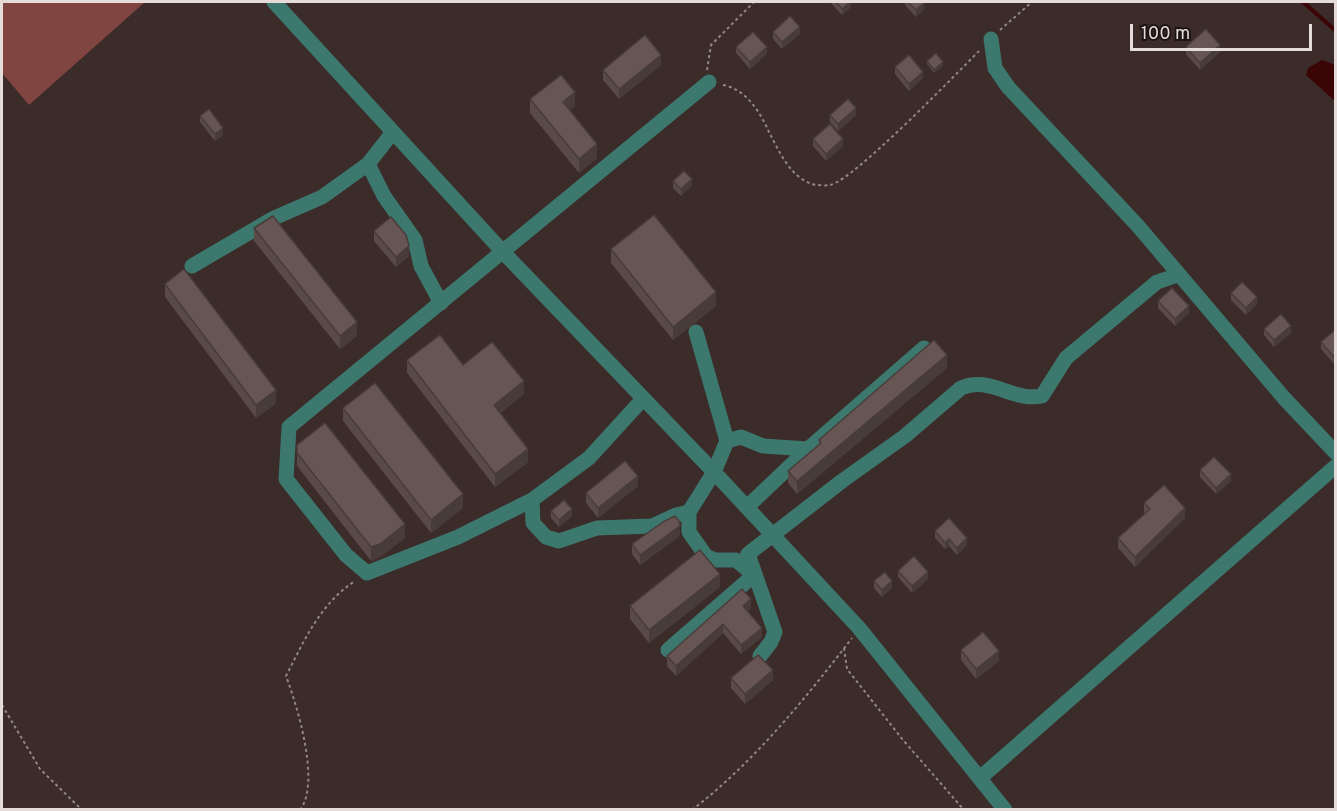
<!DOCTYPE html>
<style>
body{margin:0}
#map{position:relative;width:1337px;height:811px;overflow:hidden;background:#3b2b29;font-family:Overpass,sans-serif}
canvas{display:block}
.frame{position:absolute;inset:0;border:3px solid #e5dbd9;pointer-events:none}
.scale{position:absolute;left:1130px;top:24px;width:182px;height:27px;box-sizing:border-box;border:3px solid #e5dbd9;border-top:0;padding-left:8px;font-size:18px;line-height:21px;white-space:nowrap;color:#e5dbd9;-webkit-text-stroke:4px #1d1515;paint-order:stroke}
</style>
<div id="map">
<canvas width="1337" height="811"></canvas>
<div class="frame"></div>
<div class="scale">100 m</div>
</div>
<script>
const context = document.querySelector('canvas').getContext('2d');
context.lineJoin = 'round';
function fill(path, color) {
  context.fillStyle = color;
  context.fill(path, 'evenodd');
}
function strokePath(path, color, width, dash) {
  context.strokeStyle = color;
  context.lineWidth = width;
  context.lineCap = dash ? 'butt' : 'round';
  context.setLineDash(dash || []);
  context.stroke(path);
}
fill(new Path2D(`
 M2 2H145L29 105 2 73Z`), '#804540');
fill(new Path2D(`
 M1322 60 1335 65V101L1306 75 1308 68Z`), '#3b0405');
strokePath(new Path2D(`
 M1303 2 1336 31`), '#3b0405', 4);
strokePath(new Path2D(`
 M1000 30 1032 2
 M707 70 711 45 754 2
 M723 85C746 89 760 112 769 132 779 151 791 180 816 185 819 185 826 186 830 185 854 180 956 74 979 51
 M844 648 847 669 903 740 964 810
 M2 705 40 769 82 810
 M300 810C321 783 297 705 286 676 305 639 320 604 355 581
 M692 810C754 762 805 699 852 638`), '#938684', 2, [3, 3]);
strokePath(new Path2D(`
 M274 2 503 252 714 472 859 628 1005 810
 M991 39 995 68 1008 87 1138 226 1284 398 1336 453
 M368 164 384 196 415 240 421 266 441 303
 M192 266 274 218 322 197 368 164 393 132
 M642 400 589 458 532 500 533 523 546 537 559 541 597 528 652 526 676 515 689 512 714 472 727 441 696 332
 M727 441 741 437 763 446 808 449
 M532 500 458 537 367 573 346 555 286 479 289 427 709 82
 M747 507 808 449 924 348
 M668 650 754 575 736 560H715L706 556 689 532V512
 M760 656 771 642 775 632 748 554 842 481 905 436 961 388C989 375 1013 402 1042 396L1066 358 1157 282 1178 275
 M980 778 1336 466`), '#3c786e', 15);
fill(new Path2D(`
 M830 2H851V7L842 15Z
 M905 2H923L924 9 916 17 905 5Z
 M773 32 800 34 782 49 773 39Z
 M736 47 767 54 750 69 736 53Z
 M1186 47 1220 52 1200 70 1186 54Z
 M927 61 943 66 934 73 927 64Z
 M661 65 619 99 603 80V70Z
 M895 67 923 78 909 91 895 74Z
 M530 99 575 106 570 110 597 158 579 173 530 113Z
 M830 115H856L838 131 830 122Z
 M200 116 223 135 215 141 200 122Z
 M813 139 843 146 826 161 813 146Z
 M673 181 692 186 681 196 673 188Z
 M254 228 357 336 340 349 254 241Z
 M374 231 409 256 396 267 374 241Z
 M611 249 716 306 673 340 611 263Z
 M165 284 276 403 256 418 165 297Z
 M1231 293 1257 304 1246 315 1231 300Z
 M1158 301 1189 313 1175 326 1158 308Z
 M1264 329 1291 333 1274 347 1264 335Z
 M1335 331V365L1321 349V342Z
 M407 360 463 365 524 394 500 413 528 462 495 487 407 373Z
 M947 368 797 494 788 483V471L819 445V440Z
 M343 408 463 508 431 533 343 421Z
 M297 445 405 538 380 557 371 561 297 466Z
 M1200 470 1231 481 1216 494 1200 477Z
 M638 486 598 518 586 503V493Z
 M1144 503 1185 518 1135 567 1118 548V538L1145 514 1144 513Z
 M551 511 572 516 559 527 551 518Z
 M935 531 967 545 957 555 949 546 945 549 935 538Z
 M680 536 640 565 632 554V544Z
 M898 571 928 579 912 593 898 577Z
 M874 581 892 588 882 597 874 588Z
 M720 587 649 643 630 619V606Z
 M751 608 748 611 762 637 741 654 723 633 676 676 667 666V656Z
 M961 650 999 661 976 679 961 660Z
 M731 678 773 680 745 704 731 688Z`), '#594947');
fill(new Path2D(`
 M850 2H851V7L842 15V9Z
 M924 3V9L916 17V10Z
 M800 27V34L782 49V42Z
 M1220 45V52L1200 70V63Z
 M767 47V54L750 69V62Z
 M661 55V65L619 99V89Z
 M943 62V66L934 73V70Z
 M923 72V78L909 91V84Z
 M575 92V106L563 115V102Z
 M856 108V115L838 131V124Z
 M223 128V135L215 141V134Z
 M843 139V146L826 161V154Z
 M597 144V158L579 173V159Z
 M692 179V186L681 196V189Z
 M409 246V256L396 267V257Z
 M716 292V306L673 340V327Z
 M1257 297V304L1246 315V308Z
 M1189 306V313L1175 326V319Z
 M357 322V336L340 349V336Z
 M1291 326V333L1274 347V340Z
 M947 355V368L797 494V481Z
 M524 381V394L494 417V405Z
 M276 390V403L256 418V405Z
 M528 449V462L495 487V474Z
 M1231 474V481L1216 494V488Z
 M638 476V486L598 518V508Z
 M463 494V508L431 533V520Z
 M1185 508V518L1135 567V557Z
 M572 509V516L559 527V520Z
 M405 524V538L380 557 371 561V547Z
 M680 526V536L640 565V555Z
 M967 538V545L957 555V548Z
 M949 539V546L945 549V543Z
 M928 572V579L912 593V586Z
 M720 574V587L649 643V630Z
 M892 581V588L882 597V590Z
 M751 599V608L743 615V606Z
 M723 624V633L676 676V666Z
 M762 628V637L741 654V645Z
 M999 651V661L976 679V669Z
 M773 670V680L745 704V694Z`), '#483c3a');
const building = new Path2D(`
 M836 2H850L842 9Z
 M908 2H923L924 3 916 10Z
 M790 16 800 27 782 42 773 32Z
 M1206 29 1220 45 1200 63 1186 47Z
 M753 32 767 47 750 62 736 47Z
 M645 35 661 55 619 89 603 70Z
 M936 53 943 62 934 70 927 61Z
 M909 55 923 72 909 84 895 67Z
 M561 75 575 92 563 102 597 144 579 159 530 99Z
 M848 99 856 108 838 124 830 115Z
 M209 109 223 128 215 134 200 116Z
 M830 124 843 139 826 154 813 139Z
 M684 171 692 179 681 189 673 181Z
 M654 215 716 292 673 327 611 249Z
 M273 216 357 322 340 336 254 228Z
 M391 217 406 235 409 246 396 257 374 231Z
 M184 269 276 390 256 405 165 284Z
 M1242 282 1257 297 1246 308 1231 293Z
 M1172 288 1189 306 1175 319 1158 301Z
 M1281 314 1291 326 1274 340 1264 329Z
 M1335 330V358L1321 342Z
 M440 335 463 365 492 342 524 381 494 405 528 449 495 474 407 360Z
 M934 340 947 355 797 481 788 471 821 443 819 440Z
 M375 383 463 494 431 520 343 408Z
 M325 423 405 524 380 544 371 547 297 453V445Z
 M1214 457 1231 474 1216 488 1200 470Z
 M625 461 638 476 598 508 586 493Z
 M1164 485 1185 508 1135 557 1118 538 1150 509 1144 503Z
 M564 500 572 509 559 520 551 511Z
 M675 516 679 521 680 526 640 555 632 544 663 522Z
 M949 518 967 538 957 548 949 539 945 543 935 531Z
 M700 550 720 574 649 630 630 606Z
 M914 556 928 572 912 586 898 571Z
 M885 572 892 581 882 590 874 581Z
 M742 589 751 599 743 606 762 628 741 645 723 624 676 666 667 656Z
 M983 632 999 651 976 669 961 650Z
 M758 655 773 670 745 694 731 678Z`);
fill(building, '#675553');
strokePath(building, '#483c3a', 1.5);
</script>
